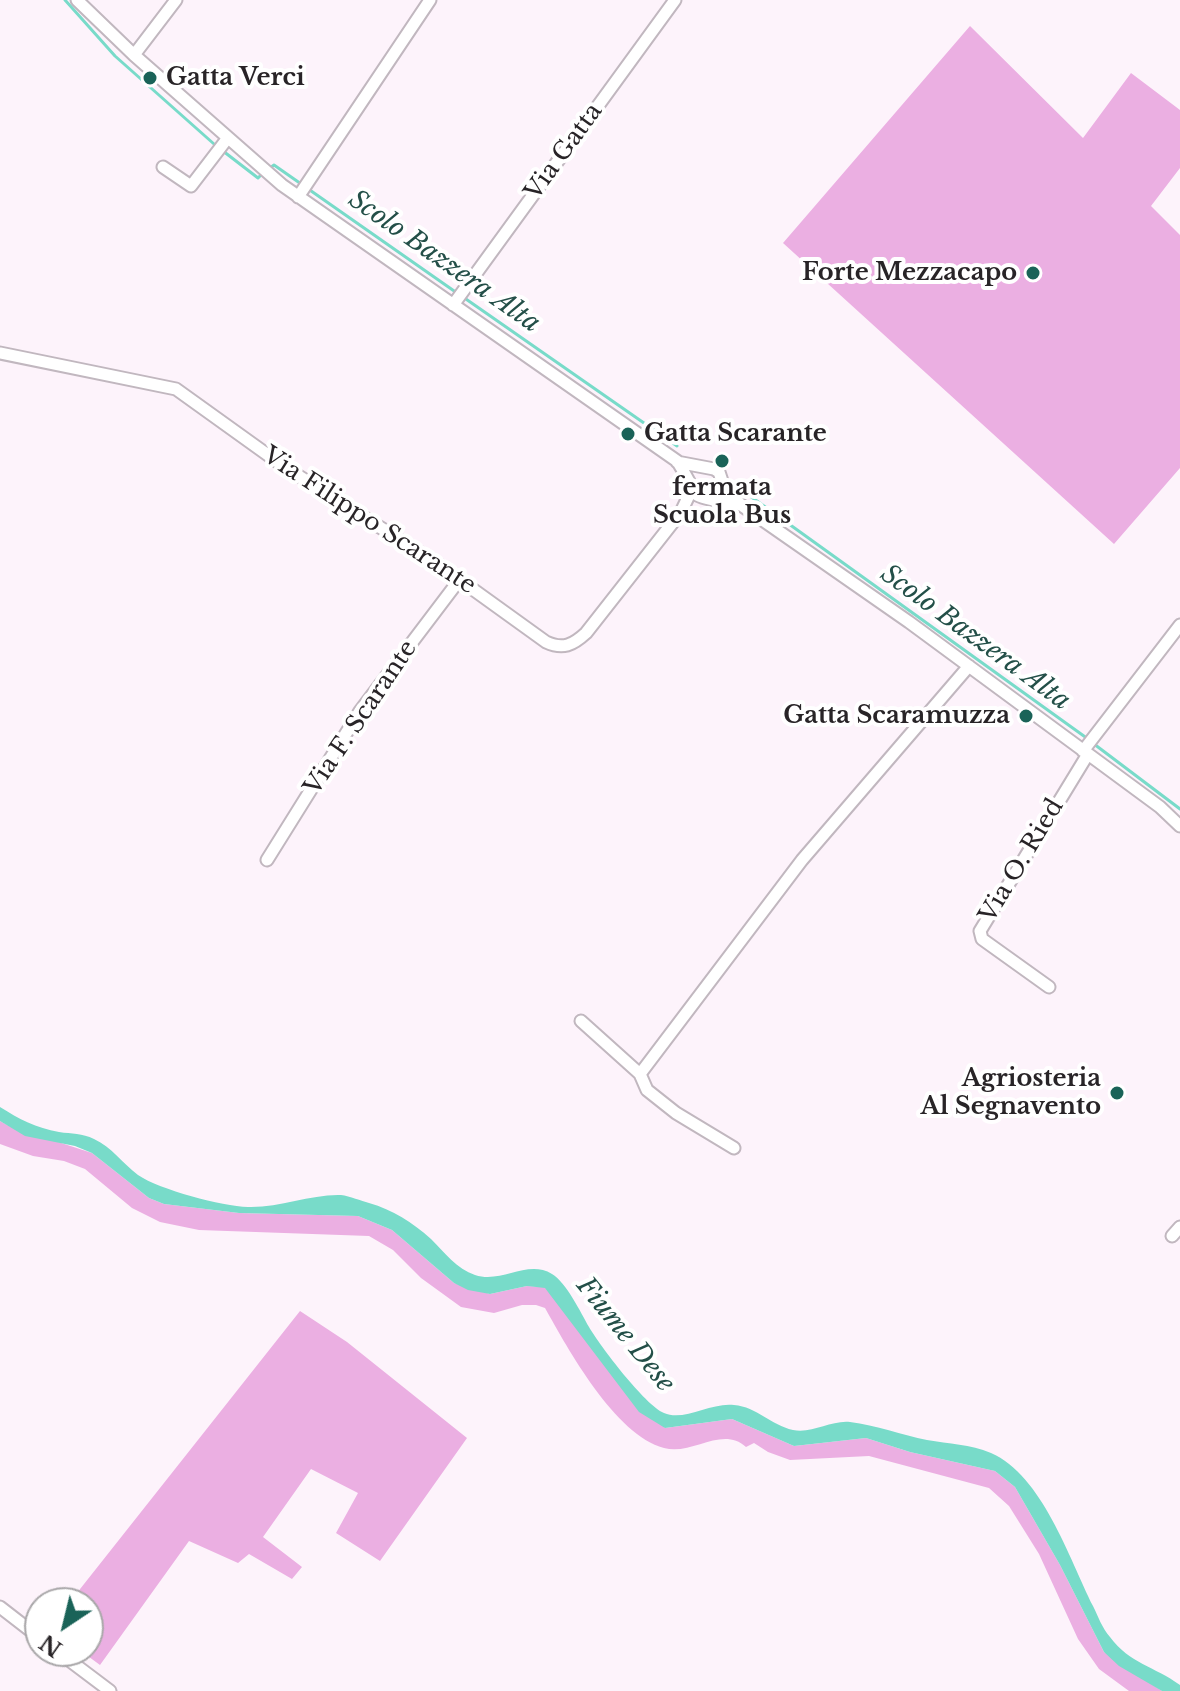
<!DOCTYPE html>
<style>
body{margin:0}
#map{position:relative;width:1180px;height:1691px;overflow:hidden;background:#fdf3fb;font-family:"Libre Baskerville",serif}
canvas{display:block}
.north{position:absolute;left:24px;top:1587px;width:80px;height:80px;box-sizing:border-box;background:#fff;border:2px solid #a9a7a9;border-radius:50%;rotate:215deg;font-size:22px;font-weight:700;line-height:32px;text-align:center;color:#282427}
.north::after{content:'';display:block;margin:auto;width:28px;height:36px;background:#1a6358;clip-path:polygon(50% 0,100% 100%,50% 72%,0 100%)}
</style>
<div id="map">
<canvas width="1180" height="1691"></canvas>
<div class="north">N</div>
</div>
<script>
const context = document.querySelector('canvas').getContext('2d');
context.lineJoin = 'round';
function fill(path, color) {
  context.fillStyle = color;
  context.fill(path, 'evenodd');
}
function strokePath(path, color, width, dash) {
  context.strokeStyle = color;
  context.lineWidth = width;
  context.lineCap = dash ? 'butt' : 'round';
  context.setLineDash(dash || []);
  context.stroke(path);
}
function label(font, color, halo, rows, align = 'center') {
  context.font = font + ' "Libre Baskerville",serif';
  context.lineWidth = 8;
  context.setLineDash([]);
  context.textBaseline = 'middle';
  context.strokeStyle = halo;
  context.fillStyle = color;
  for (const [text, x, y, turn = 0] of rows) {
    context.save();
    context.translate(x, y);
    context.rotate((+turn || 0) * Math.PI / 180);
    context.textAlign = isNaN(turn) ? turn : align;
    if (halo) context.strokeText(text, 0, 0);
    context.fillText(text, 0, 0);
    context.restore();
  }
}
fill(new Path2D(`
 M970 26 1083 138 1131 73 1180 110V168L1151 206 1180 235V468L1114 544 783 243Z
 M0 1121 9 1126 92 1153 149 1198 164 1204 239 1213 358 1216 392 1230 454 1283 490 1294 527 1286 545 1287 665 1428 732 1419 794 1446 866 1438 910 1452 995 1471 1015 1487 1060 1565 1104 1652 1162 1691H1129L1099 1669 1078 1639 1039 1554 1009 1506 989 1488 869 1456 790 1460 768 1452 754 1443 746 1447C722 1425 692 1456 664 1448 615 1435 568 1349 545 1308L536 1305H522L494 1313 461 1307 421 1278 393 1250 369 1236 199 1230 160 1222 132 1208 85 1169 64 1161 33 1156 0 1144Z
 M300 1311 347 1342 467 1438 380 1561 336 1533 358 1493 311 1469 263 1537 302 1567 292 1579 249 1554 238 1563 189 1541 100 1665 81 1651H88V1603H69Z`), '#ebafe2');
fill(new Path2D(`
 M0 1107C19 1119 36 1128 59 1132 72 1134 82 1133 94 1139 112 1147 123 1164 138 1175 160 1190 222 1206 248 1207 279 1208 311 1194 341 1195 350 1196 361 1201 369 1203 393 1210 412 1222 431 1239 444 1252 457 1269 475 1275 502 1284 527 1259 552 1274 566 1282 581 1313 589 1327 600 1346 645 1405 664 1413 684 1422 711 1402 734 1405 757 1407 771 1425 793 1430 812 1434 831 1420 850 1422 876 1425 902 1435 927 1440 949 1444 970 1444 991 1453 1042 1475 1069 1558 1093 1606 1098 1616 1102 1628 1110 1637 1130 1664 1154 1666 1180 1685V1691H1162L1119 1666 1104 1652 1060 1565 1015 1487 995 1471 910 1452 866 1438 794 1446 732 1419 665 1428 639 1412 545 1288 527 1286 490 1294 468 1290 454 1283 392 1230 358 1216 239 1213 164 1204 149 1198 92 1153 75 1146 25 1136 0 1121Z`), '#78dbc9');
strokePath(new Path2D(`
 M65 0 115 56 214 144
 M223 151 258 178 261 175
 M270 168 274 165 457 293
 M463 297 677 446
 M750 496 1088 739
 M1094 744 1180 809`), '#78dbc9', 3);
const minor = new Path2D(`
 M77 0 134 55 282 185 677 461C683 469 694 492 697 495 704 500 730 502 741 505
 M134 55 176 0
 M163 167 191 186 227 139
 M298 197 430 0
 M453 305 675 0
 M0 353 176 389 286 468 435 562 546 642C563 650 573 645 586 633L681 512 692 489
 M677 462 714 469 719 472 723 484 741 505 909 622 1160 807 1180 826
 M1083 751 1180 625
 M267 860 360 711 460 579
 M1049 987 982 939 980 931 1088 754
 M581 1021 640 1074 647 1090 676 1113 734 1148
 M640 1074 802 860 969 666
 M1172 1236 1180 1227
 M0 1607 40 1638
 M57 1651 110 1691`);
strokePath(minor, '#c1b7bf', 15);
strokePath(minor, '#fff', 11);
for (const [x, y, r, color] of [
 [150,78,8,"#1a6358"],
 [1033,273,8,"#1a6358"],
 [628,434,8,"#1a6358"],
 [722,461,8,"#1a6358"],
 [1026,716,8,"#1a6358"],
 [1117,1093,8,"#1a6358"]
]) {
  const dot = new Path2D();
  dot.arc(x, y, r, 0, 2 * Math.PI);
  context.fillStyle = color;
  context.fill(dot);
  strokePath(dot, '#fff', 3);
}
label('bold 24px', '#282427', '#fff', [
 ["Gatta Verci",166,78,"left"],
 ["Forte Mezzacapo",1017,273],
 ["Gatta Scarante",644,434,"left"],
 ["fermata",722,488,"center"],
 ["Scuola Bus",722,516,"center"],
 ["Gatta Scaramuzza",1010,716],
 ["Agriosteria",1101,1079],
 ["Al Segnavento",1101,1107]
], 'right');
label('24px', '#282427', '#fff', [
 ["Via Gatta",564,152,-54],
 ["Via Filippo Scarante",369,521,33],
 ["Via F. Scarante",361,718,-56],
 ["Via O. Ried",1022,861,-59]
]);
label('italic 26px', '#234f48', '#fff', [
 ["Scolo Bazzera Alta",444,262,35],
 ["Scolo Bazzera Alta",975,638,36],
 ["Fiume Dese",625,1335,51]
]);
</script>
